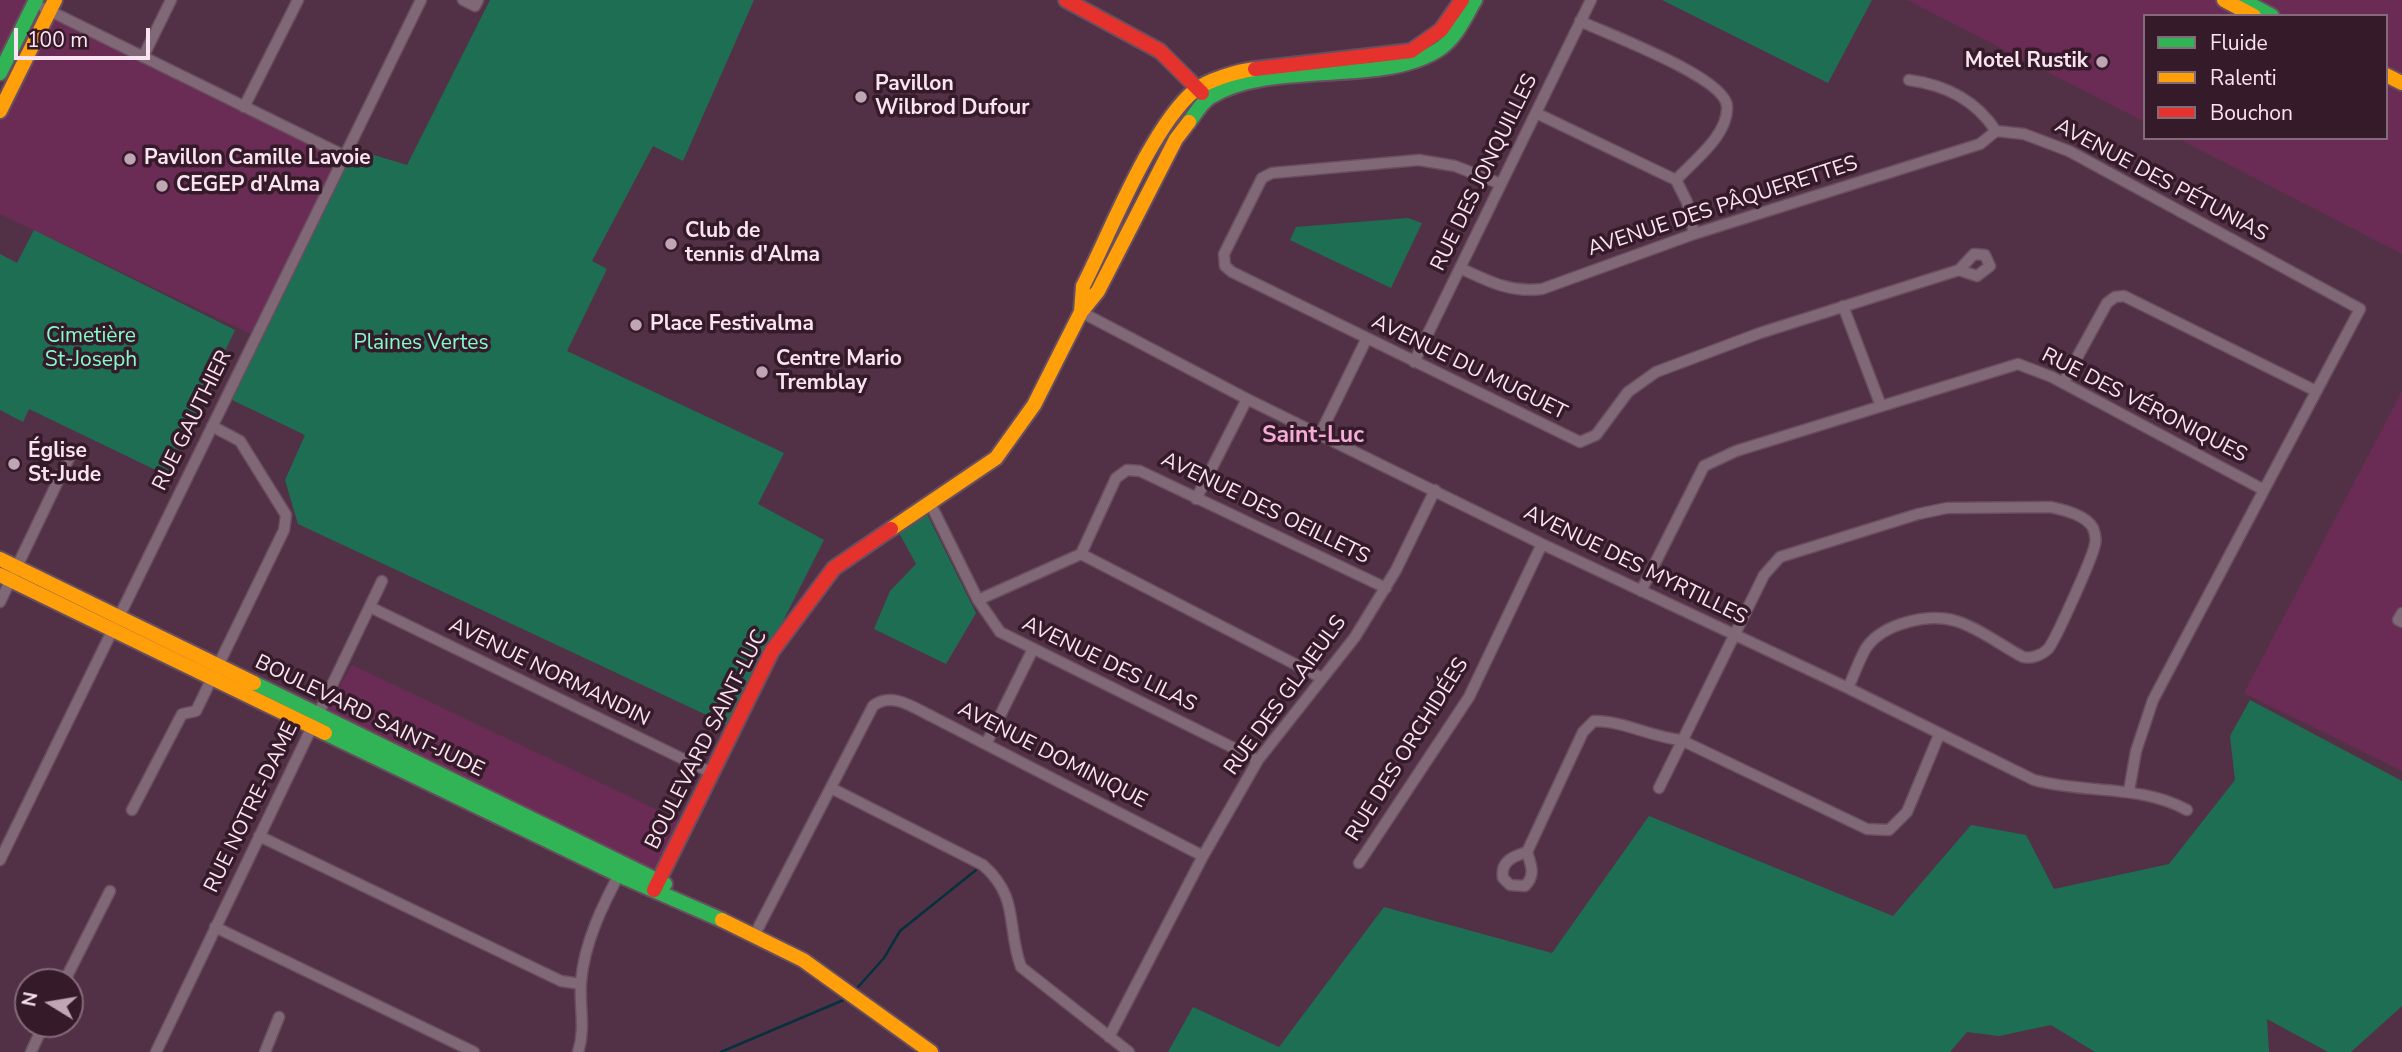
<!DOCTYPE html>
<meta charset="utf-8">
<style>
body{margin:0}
#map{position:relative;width:2402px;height:1052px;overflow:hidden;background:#523146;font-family:"Nunito Sans",sans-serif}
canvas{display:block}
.legend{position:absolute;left:2143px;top:14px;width:245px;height:126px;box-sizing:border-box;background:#351a2a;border:2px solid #846b7a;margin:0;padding:9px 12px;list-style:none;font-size:21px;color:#fbe4f1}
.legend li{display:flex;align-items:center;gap:14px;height:35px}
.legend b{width:35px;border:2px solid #846b7a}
.north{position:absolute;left:14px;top:968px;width:70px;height:70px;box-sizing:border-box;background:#351a2a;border:2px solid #846b7a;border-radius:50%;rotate:281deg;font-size:19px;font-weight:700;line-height:28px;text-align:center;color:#fbe4f1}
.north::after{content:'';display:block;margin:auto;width:24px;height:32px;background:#c0a5b5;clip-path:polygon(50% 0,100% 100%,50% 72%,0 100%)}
.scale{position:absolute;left:14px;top:28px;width:136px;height:32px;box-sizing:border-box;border:4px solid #fbe4f1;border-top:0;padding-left:9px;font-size:21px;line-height:24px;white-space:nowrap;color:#fbe4f1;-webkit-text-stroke:5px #351a2a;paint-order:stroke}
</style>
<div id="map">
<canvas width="2402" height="1052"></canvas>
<ul class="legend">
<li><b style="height:9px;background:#30b455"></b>Fluide</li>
<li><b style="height:9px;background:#ff9f0a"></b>Ralenti</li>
<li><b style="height:9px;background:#e5322d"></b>Bouchon</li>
</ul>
<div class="north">N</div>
<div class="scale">100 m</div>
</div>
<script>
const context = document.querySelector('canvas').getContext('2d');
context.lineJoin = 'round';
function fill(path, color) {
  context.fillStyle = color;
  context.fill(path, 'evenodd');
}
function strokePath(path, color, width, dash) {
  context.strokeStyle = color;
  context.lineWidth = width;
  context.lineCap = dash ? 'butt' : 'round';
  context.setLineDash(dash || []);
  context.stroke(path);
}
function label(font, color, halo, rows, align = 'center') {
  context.font = font + ' "Nunito Sans",sans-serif';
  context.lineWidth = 7;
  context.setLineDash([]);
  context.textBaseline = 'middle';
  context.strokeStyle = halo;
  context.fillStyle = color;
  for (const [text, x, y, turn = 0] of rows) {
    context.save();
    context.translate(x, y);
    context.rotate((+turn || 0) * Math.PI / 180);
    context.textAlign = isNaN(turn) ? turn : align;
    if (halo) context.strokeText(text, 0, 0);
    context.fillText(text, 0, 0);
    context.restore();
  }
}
fill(new Path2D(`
 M0 0H33L0 67Z
 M1907 0H2402V254L2177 138H2386V16H2145V122Z
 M52 17 339 158 251 334 0 214V121Z
 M2402 391V771L2244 693Z
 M352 665 685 823 659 878 322 716Z`), '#6a2c54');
fill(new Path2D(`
 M490 0H754L683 161 653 146 592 261 607 269 567 351 784 453 758 504 824 540 730 726 298 524 285 480 305 435 230 399 354 149 407 165Z
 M1662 0H1872L1828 83Z
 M1408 218 1422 223 1391 288 1290 240 1296 227Z
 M34 230 235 330 166 475 29 409 23 422 0 410V254L17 263Z
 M927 514 976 613 946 664 874 629 890 591 916 564 898 531Z
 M2250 700 2402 781V1006L2351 1052H2328L2267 1019 2269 1052H2095L2051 1025 1999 1036 1967 1032 1950 1052H1168L1193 1007 1279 1047 1384 907 1552 953 1649 816 1893 916 1971 825 2026 835 2054 889 2169 864 2235 780 2230 736Z`), '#1e6e54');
strokePath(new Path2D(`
 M858 987 884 958 900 931 976 870
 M721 1052 846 999`), '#07303f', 2.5);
const street = new Path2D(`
 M463 0 475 6 478 0
 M44 8 345 156
 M1580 21C1607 34 1725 77 1727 106 1729 135 1693 161 1676 180
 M143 57 171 0
 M244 107 298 0
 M1536 113 1676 180 1687 202 1694 234
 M1501 184 1455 166 1419 160 1272 173 1262 178 1224 254 1225 266 1232 272 1580 442 1596 435 1628 392 1656 372 1760 333 1959 270 1974 254 1985 255 1990 266 1977 276 1959 270
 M1460 268C1488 281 1510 293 1542 289L1694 234 1980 144 1996 131
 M1843 306 1881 406
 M1081 312 1247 399 1542 544 1848 688 2034 780C2085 794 2139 784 2187 810
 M1414 362 1591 0
 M2063 383 2107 303 2115 297 2124 296 2316 391
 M1320 434 1367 338
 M1196 499 1247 399
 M930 503 978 600 1000 632 1258 760
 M1081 554 1322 678
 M1641 591 1704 466 1736 451 2018 364 2052 377 2264 490 2360 309 2069 151 2024 134 1996 131C1975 99 1945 85 1909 80
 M978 600 1081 554 1116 478 1127 470 1140 471 1386 588
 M0 602 69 458
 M370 607 712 773
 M2402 613 2398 620 2402 622
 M986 744 1033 649
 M831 788 983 865C1020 898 1006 925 1021 967L1129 1052
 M1659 788 1764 575 1780 557 1918 514 1947 508 2051 507C2064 510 2086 515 2093 528 2095 533 2096 540 2095 544 2093 557 2055 641 2048 649 2042 655 2031 659 2023 657 2002 646 1979 628 1956 621 1929 613 1883 623 1866 648 1859 660 1854 675 1848 688
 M2129 791 2136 751 2153 700 2264 490
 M132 810 182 714 196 711 284 530 286 515 240 441 212 426
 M259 836 561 981 581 984
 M1527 852C1514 856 1500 861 1503 878L1510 885 1525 886C1536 875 1531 865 1527 852L1583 732 1594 721C1624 721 1651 737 1681 740L1867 829 1889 830 1907 812 1939 735
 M0 860 421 0
 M1359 863 1469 697 1542 544
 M215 927 474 1052
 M755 934 873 706C892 691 914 708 933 717L1203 856
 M64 982 110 891
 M1109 1037 1203 856 1258 760 1355 637 1396 570 1435 490
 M31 1052 44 1024
 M156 1052 382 581
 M265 1052 279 1017
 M578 1052C586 1028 579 1006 581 982 584 943 603 904 622 869`);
const fast = new Path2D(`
 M2246 2 2272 16
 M0 73 36 0
 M1189 122C1195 114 1202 102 1210 97 1274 58 1384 88 1441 48 1457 36 1465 17 1475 0
 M254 683 665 884
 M325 733 619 875 722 920`);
const slow = new Path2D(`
 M2224 0 2254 16
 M2386 75 2402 83
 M0 111 55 0
 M1081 312 1083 286C1110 233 1151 127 1194 91 1207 80 1238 71 1255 69
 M891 529 996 458 1034 405 1081 312 1098 291 1176 139 1189 122
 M0 559 254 683
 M0 575 325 733
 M722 920 803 960 931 1052`);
const jam = new Path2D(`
 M1066 0 1160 51 1202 93
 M1255 69 1411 51 1441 30 1462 0
 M654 890 772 651 834 568 891 529`);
strokePath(street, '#684e5f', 13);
strokePath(fast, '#684e5f', 18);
strokePath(slow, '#684e5f', 18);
strokePath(jam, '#684e5f', 18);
strokePath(street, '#816877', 10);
strokePath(fast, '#30b455', 14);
strokePath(slow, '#ff9f0a', 14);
strokePath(jam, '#e5322d', 14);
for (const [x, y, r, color] of [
 [2102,62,7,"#c0a5b5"],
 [861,97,7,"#c0a5b5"],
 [130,159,7,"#c0a5b5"],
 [162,186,7,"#c0a5b5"],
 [671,244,7,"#c0a5b5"],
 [636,325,7,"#c0a5b5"],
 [762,372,7,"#c0a5b5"],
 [14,464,7,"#c0a5b5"]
]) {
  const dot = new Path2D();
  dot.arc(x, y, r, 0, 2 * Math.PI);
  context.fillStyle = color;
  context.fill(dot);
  strokePath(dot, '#351a2a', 2.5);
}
label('bold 21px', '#fbe4f1', '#351a2a', [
 ["Motel Rustik",2088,62,"right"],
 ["Pavillon",875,85],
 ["Wilbrod Dufour",875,109],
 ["Pavillon Camille Lavoie",144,159],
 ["CEGEP d'Alma",176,186],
 ["Club de",685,232],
 ["tennis d'Alma",685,256],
 ["Place Festivalma",650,325],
 ["Centre Mario",776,360],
 ["Tremblay",776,384],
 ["Église",28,452],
 ["St-Jude",28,476]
], 'left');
label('21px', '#fbe4f1', '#351a2a', [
 ["RUE DES JONQUILLES",1485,173,-64],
 ["AVENUE DES PÉTUNIAS",2161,181,28],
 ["AVENUE DES PÂQUERETTES",1723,207,-18],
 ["AVENUE DU MUGUET",1469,368,26],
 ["RUE DES VÉRONIQUES",2144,406,27],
 ["RUE GAUTHIER",193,421,-64],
 ["AVENUE DES OEILLETS",1265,509,26],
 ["AVENUE DES MYRTILLES",1635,566,26],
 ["AVENUE DES LILAS",1109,665,26],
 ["AVENUE NORMANDIN",549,673,26],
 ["RUE DES GLAIEULS",1286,696,-54],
 ["BOULEVARD SAINT-JUDE",369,717,26],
 ["BOULEVARD SAINT-LUC",707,740,-63],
 ["RUE DES ORCHIDÉES",1408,750,-58],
 ["AVENUE DOMINIQUE",1052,756,27],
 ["RUE NOTRE-DAME",252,808,-64]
]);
label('21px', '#83fcc9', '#351a2a', [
 ["Cimetière",91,337],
 ["St-Joseph",91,361],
 ["Plaines Vertes",421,344]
]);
label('bold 23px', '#f5acd6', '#351a2a', [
 ["Saint-Luc",1313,436]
]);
</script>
